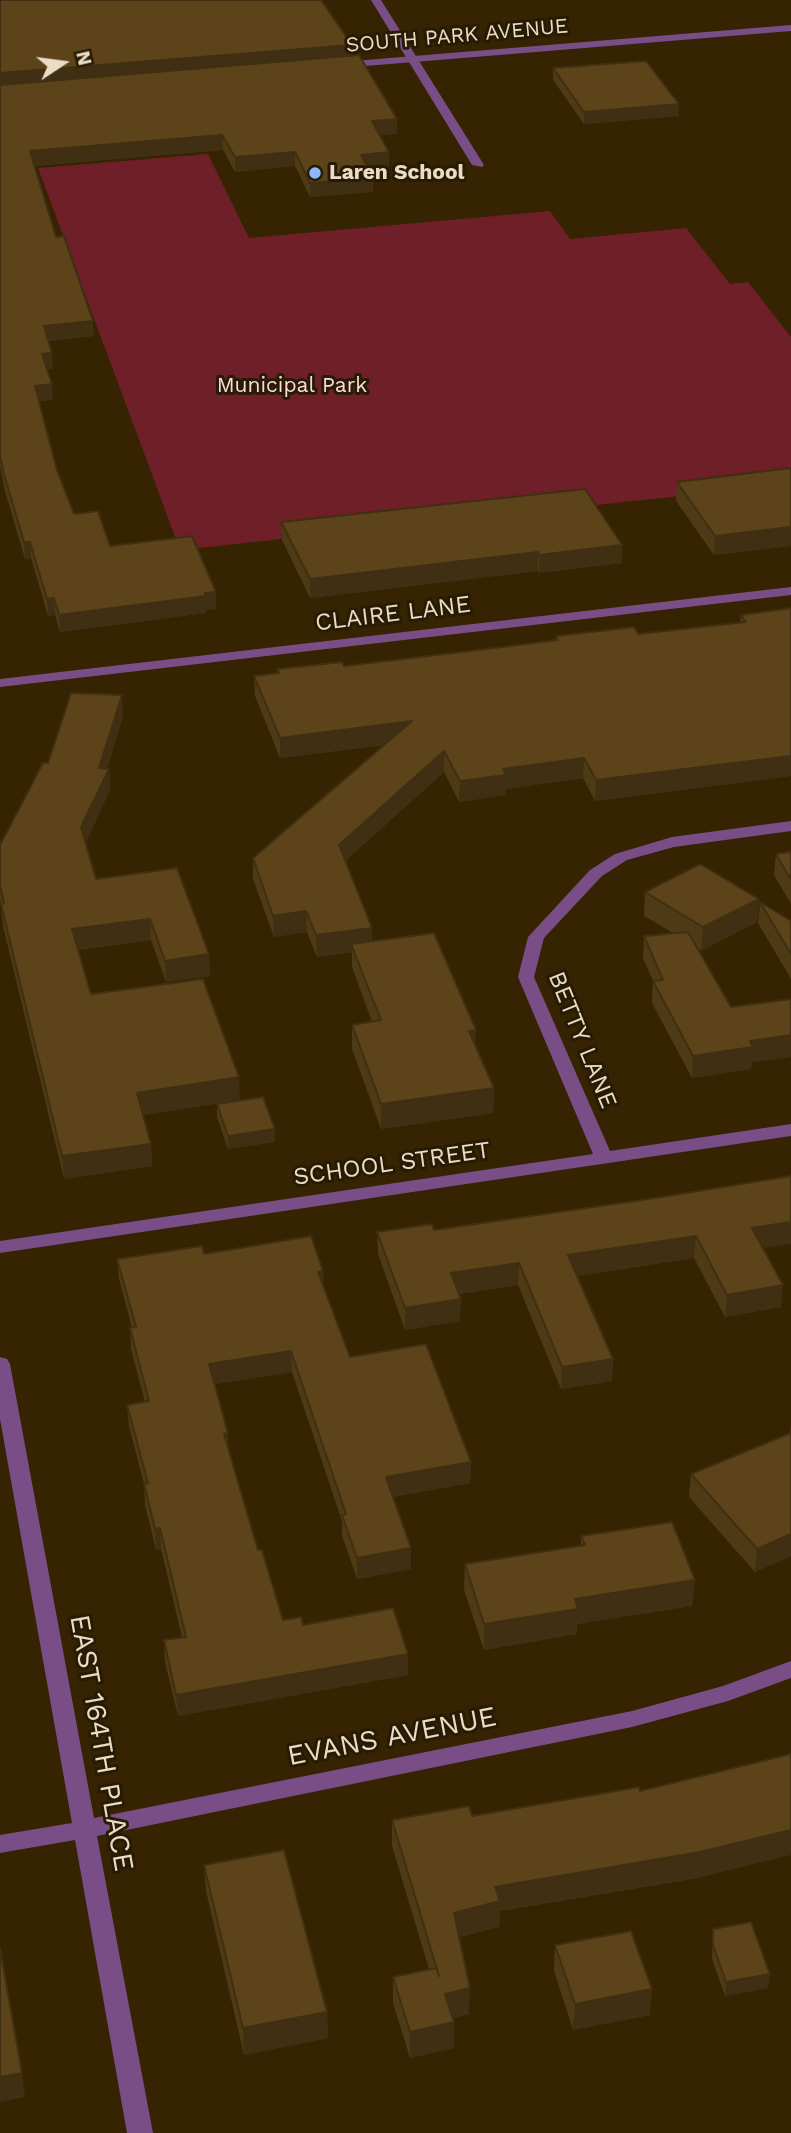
<!DOCTYPE html>
<style>
body{margin:0}
#map{position:relative;width:791px;height:2133px;overflow:hidden;background:#352302;font-family:"Work Sans",sans-serif}
canvas{display:block}
.north{position:absolute;left:28px;top:28px;width:70px;height:70px;-webkit-text-stroke:5px #281b05;paint-order:stroke;rotate:77deg;font-size:19px;font-weight:700;line-height:28px;text-align:center;color:#ebdcc5}
.north::after{content:'';display:block;margin:auto;width:24px;height:32px;background:#ebdcc5;clip-path:polygon(50% 0,100% 100%,50% 72%,0 100%)}
</style>
<div id="map">
<canvas width="791" height="2133"></canvas>
<div class="north">N</div>
</div>
<script>
const context = document.querySelector('canvas').getContext('2d');
context.lineJoin = 'round';
function fill(path, color) {
  context.fillStyle = color;
  context.fill(path, 'evenodd');
}
function strokePath(path, color, width, dash) {
  context.strokeStyle = color;
  context.lineWidth = width;
  context.lineCap = dash ? 'butt' : 'round';
  context.setLineDash(dash || []);
  context.stroke(path);
}
function label(font, color, halo, rows, align = 'center') {
  context.font = font + ' "Work Sans",sans-serif';
  context.lineWidth = 6;
  context.setLineDash([]);
  context.textBaseline = 'middle';
  context.strokeStyle = halo;
  context.fillStyle = color;
  for (const [text, x, y, turn = 0] of rows) {
    context.save();
    context.translate(x, y);
    context.rotate((+turn || 0) * Math.PI / 180);
    context.textAlign = isNaN(turn) ? turn : align;
    if (halo) context.strokeText(text, 0, 0);
    context.fillText(text, 0, 0);
    context.restore();
  }
}
fill(new Path2D(`
 M208 154 249 238 550 211 570 239 686 228 730 284 748 282 791 337V484L180 550 38 168Z`), '#6e1f28');
fill(new Path2D(`
 M371 0H381L484 165 482 167 472 165Z
 M791 587V595L0 687V679Z
 M791 821V831L674 847 627 860 602 876 544 938 534 977 610 1151 791 1124V1136L0 1253V1241L593 1154 518 977 528 937 590 870 615 854 672 837Z
 M0 1357 7 1359 10 1364 94 1818 632 1711 723 1686 791 1661V1678L728 1701 632 1727 97 1836 153 2133H127L75 1840 0 1853V1835L72 1823 0 1419Z`), '#794d86');
fill(new Path2D(`
 M791 25V31L341 68 336 65 341 62Z`), '#794d86');
fill(new Path2D(`
 M0 0 352 45V56L397 134 379 135 389 152V167L368 169 373 192 310 197 295 166 235 172 223 150 34 166 56 237 94 336 48 341 53 369H47L53 400 39 401 57 470 74 514 110 546 216 609 206 610V613L60 632 55 615 48 616 31 558 25 559 5 491 0 466Z
 M553 68 679 116 584 124 553 80Z
 M791 468V546L714 555 676 501 677 482Z
 M281 522 622 563 539 573 538 571 310 598 282 540Z
 M791 608V776L595 801 583 778 506 789V795L459 802 444 772 345 861 372 928V941L475 1045 494 1088 493 1113 381 1129 352 1049V1025L372 1022 352 967V952L317 957 307 932 274 937 253 879V858L384 745 280 758 255 696 254 676 277 673V669L344 666 555 641 556 636 638 634 740 622 741 615Z
 M123 716 107 769H109L110 790 86 842 96 879 209 954 210 976 166 982 151 940 78 950 91 994 240 1100 143 1115 151 1144 152 1166 64 1179 3 926 0 899V845L48 763Z
 M791 852V904L774 875 776 854Z
 M645 892 759 899 757 922 701 951 698 949 731 1007 791 999V1057L752 1062 751 1069 692 1078 652 1003 653 981 643 958 644 936 673 933 644 916Z
 M760 902 791 921V979L758 923Z
 M217 1104 275 1129V1142L228 1149 217 1117Z
 M655 1198 763 1248 781 1307 725 1317 694 1258 577 1276 613 1359 612 1381 561 1389 518 1285 459 1294 460 1321 405 1330 378 1254 377 1232 434 1230Z
 M204 1254 324 1286 350 1357 471 1462 470 1483 393 1497 411 1548V1569L357 1579 342 1536V1521L292 1372 215 1384 229 1449 258 1550 283 1620 303 1625 408 1675 178 1716 165 1662 164 1640 182 1637 161 1549 156 1550 145 1505 144 1484 129 1426 127 1405 145 1402 131 1349 130 1328H132L119 1279 117 1259Z
 M791 1423V1556L755 1572 689 1497 691 1474 790 1433Z
 M581 1536 695 1580 692 1606 577 1624V1634L484 1650 464 1590 465 1564 581 1546Z
 M640 1791 698 1878 500 1911 499 1927 459 1937 469 2014 453 2018 454 2048 410 2058 393 2003V1977L429 1969 392 1846V1820L472 1816Z
 M204 1865 327 2012 328 2038 244 2055 206 1891Z
 M713 1929 768 1988 725 1996 712 1959Z
 M555 1945 650 2015 573 2030 554 1971Z`), '#4f3a16');
fill(new Path2D(`
 M352 45V58L0 87V73Z
 M679 104V116L584 124V112Z
 M397 119V134L372 136V121Z
 M222 135 223 150 31 166 30 151Z
 M295 152V166L235 172V157Z
 M389 152V167L361 169V155Z
 M373 178V192L310 197V183Z
 M93 321 94 336 45 341 44 326Z
 M52 353 53 369 43 370 42 354Z
 M52 384 53 400 37 402 35 386Z
 M791 527V546L714 555 715 536Z
 M24 542H30L31 558 25 559Z
 M622 545V563L539 573V555Z
 M538 552V571L310 598V579Z
 M216 592V609L206 610V613L60 632 59 615Z
 M54 598 55 615 48 616 47 599Z
 M122 695 123 716 103 783 109 769 110 790 83 848 81 827Z
 M412 721V741L280 758V738Z
 M444 751V772L339 866V845Z
 M791 756V776L595 801 596 780Z
 M584 758 583 778 506 789V795L459 802 460 781 503 769Z
 M759 899 757 922 701 951 703 927Z
 M306 911 307 932 274 937 273 916Z
 M150 919 151 940 74 950 72 929Z
 M372 928V949L351 944 352 952 317 957 316 935Z
 M209 954 210 976 166 982 165 961Z
 M476 1030 475 1054 469 1031Z
 M791 1035V1057L752 1062 751 1069 692 1078 693 1056 750 1041Z
 M239 1077 240 1100 138 1116 137 1093Z
 M494 1088 493 1113 381 1129V1104Z
 M275 1129V1142L228 1149V1136Z
 M151 1144 152 1166 64 1179 62 1156Z
 M791 1222V1244L750 1250 752 1228Z
 M696 1236 694 1258 567 1278 568 1255Z
 M519 1263 518 1285 451 1295V1273Z
 M323 1271 324 1292 318 1272Z
 M783 1285 781 1307 725 1317 727 1295Z
 M461 1299 460 1321 405 1330V1308Z
 M291 1351 292 1372 210 1385 209 1364Z
 M613 1359 612 1381 561 1389 562 1367Z
 M228 1433 229 1454 224 1434Z
 M471 1462 470 1483 386 1498V1477Z
 M160 1528 161 1549 156 1550 155 1529Z
 M791 1534V1556L755 1572 757 1549Z
 M411 1548V1569L357 1579V1558Z
 M695 1580 692 1606 577 1624V1634L484 1650V1624L575 1599Z
 M408 1654V1675L178 1716 176 1695Z
 M791 1830V1855L698 1878 500 1911 499 1927 453 1938 454 1913 495 1887Z
 M770 1974 768 1988 725 1996 726 1982Z
 M470 1988 469 2014 445 2020V1994Z
 M652 1989 650 2015 573 2030 575 2004Z
 M327 2012 328 2038 244 2055 243 2028Z
 M454 2022V2048L410 2058V2032Z
 M22 2073 25 2097 0 2102V2077Z`), '#402f12');
const building = new Path2D(`
 M0 0H321L352 45 0 73Z
 M359 55 397 119 372 121 389 152 361 155 373 178 310 183 295 152 235 157 222 135 30 151 56 237 64 236 93 321 44 326 52 353 42 354 52 384 35 386 57 470 74 514 98 511 110 546 192 536 216 592 205 593 206 596 59 615 54 598 47 599 30 542H24L4 474 0 456V85Z
 M646 61 679 104 584 112 553 68Z
 M791 468V527L715 536 677 482Z
 M585 489 622 545 539 555 538 552 310 579 281 522Z
 M791 608V756L596 780 584 758 503 769 506 775 460 781 444 751 339 845 372 928 316 935 306 911 273 916 253 858 412 721 280 738 254 676 279 673 277 669 342 662 344 666 470 651 558 640 556 636 634 627 638 634 746 622 741 615Z
 M71 693 122 695 99 768 109 769 81 827 96 879 177 868 209 954 165 961 150 919 72 929 91 994 203 979 239 1077 137 1093 151 1144 62 1156 1 904 4 903 0 885V845L43 763H48Z
 M791 852V880L776 854Z
 M700 864 759 899 703 927 645 892Z
 M760 902 791 921V954Z
 M688 932 731 1007 791 999V1035L750 1041 753 1047 693 1056 653 981 663 980 644 936Z
 M434 933 476 1030 469 1031 494 1088 381 1104 352 1025 381 1020 351 944Z
 M263 1097 275 1129 228 1136 217 1104Z
 M791 1176V1222L752 1228 783 1285 727 1295 696 1236 568 1255 613 1359 562 1367 519 1263 451 1273 461 1299 405 1308 377 1232 432 1224 434 1230 655 1198Z
 M311 1236 323 1271 318 1272 350 1357 426 1344 471 1462 386 1477 411 1548 357 1558 342 1515 346 1514 291 1351 209 1364 228 1433 224 1434 258 1550H262L283 1620 301 1617 303 1625 393 1608 408 1654 176 1695 164 1640 186 1637 160 1528 155 1529 144 1484 148 1483 127 1405 149 1401 130 1328 136 1327 117 1259 202 1246 204 1254Z
 M791 1433V1534L757 1549 691 1474Z
 M672 1522 695 1580 575 1599 578 1609 484 1624 465 1564 585 1545 581 1536Z
 M791 1754V1830L700 1852 495 1887 500 1901 454 1913 470 1988 445 1994 454 2022 410 2032 393 1977 436 1968 439 1976 392 1820 469 1806 472 1816 639 1787 640 1791Z
 M284 1850 327 2012 243 2028 204 1865Z
 M751 1922 770 1974 726 1982 713 1945V1929Z
 M631 1931 652 1989 575 2004 555 1945Z
 M0 1948 22 2073 0 2077Z`);
fill(building, '#5c4319');
strokePath(building, '#402f12', 2);
for (const [x, y, r, color] of [
 [315,173,7,"#8cb9fc"]
]) {
  const dot = new Path2D();
  dot.arc(x, y, r, 0, 2 * Math.PI);
  context.fillStyle = color;
  context.fill(dot);
  strokePath(dot, '#281b05', 2.5);
}
label('21px', '#ebdcc5', '#281b05', [
 ["SOUTH PARK AVENUE",457,36,-5]
]);
label('bold 21px', '#ebdcc5', '#281b05', [
 ["Laren School",329,173]
], 'left');
label('21px', '#fddada', '#281b05', [
 ["Municipal Park",292,386]
]);
label('24px', '#ebdcc5', '#281b05', [
 ["CLAIRE LANE",393,614,-7],
 ["BETTY LANE",582,1040,68],
 ["SCHOOL STREET",392,1164,-8]
]);
label('28px', '#ebdcc5', '#281b05', [
 ["EVANS AVENUE",392,1737,-11],
 ["EAST 164TH PLACE",101,1743,80]
]);
</script>
